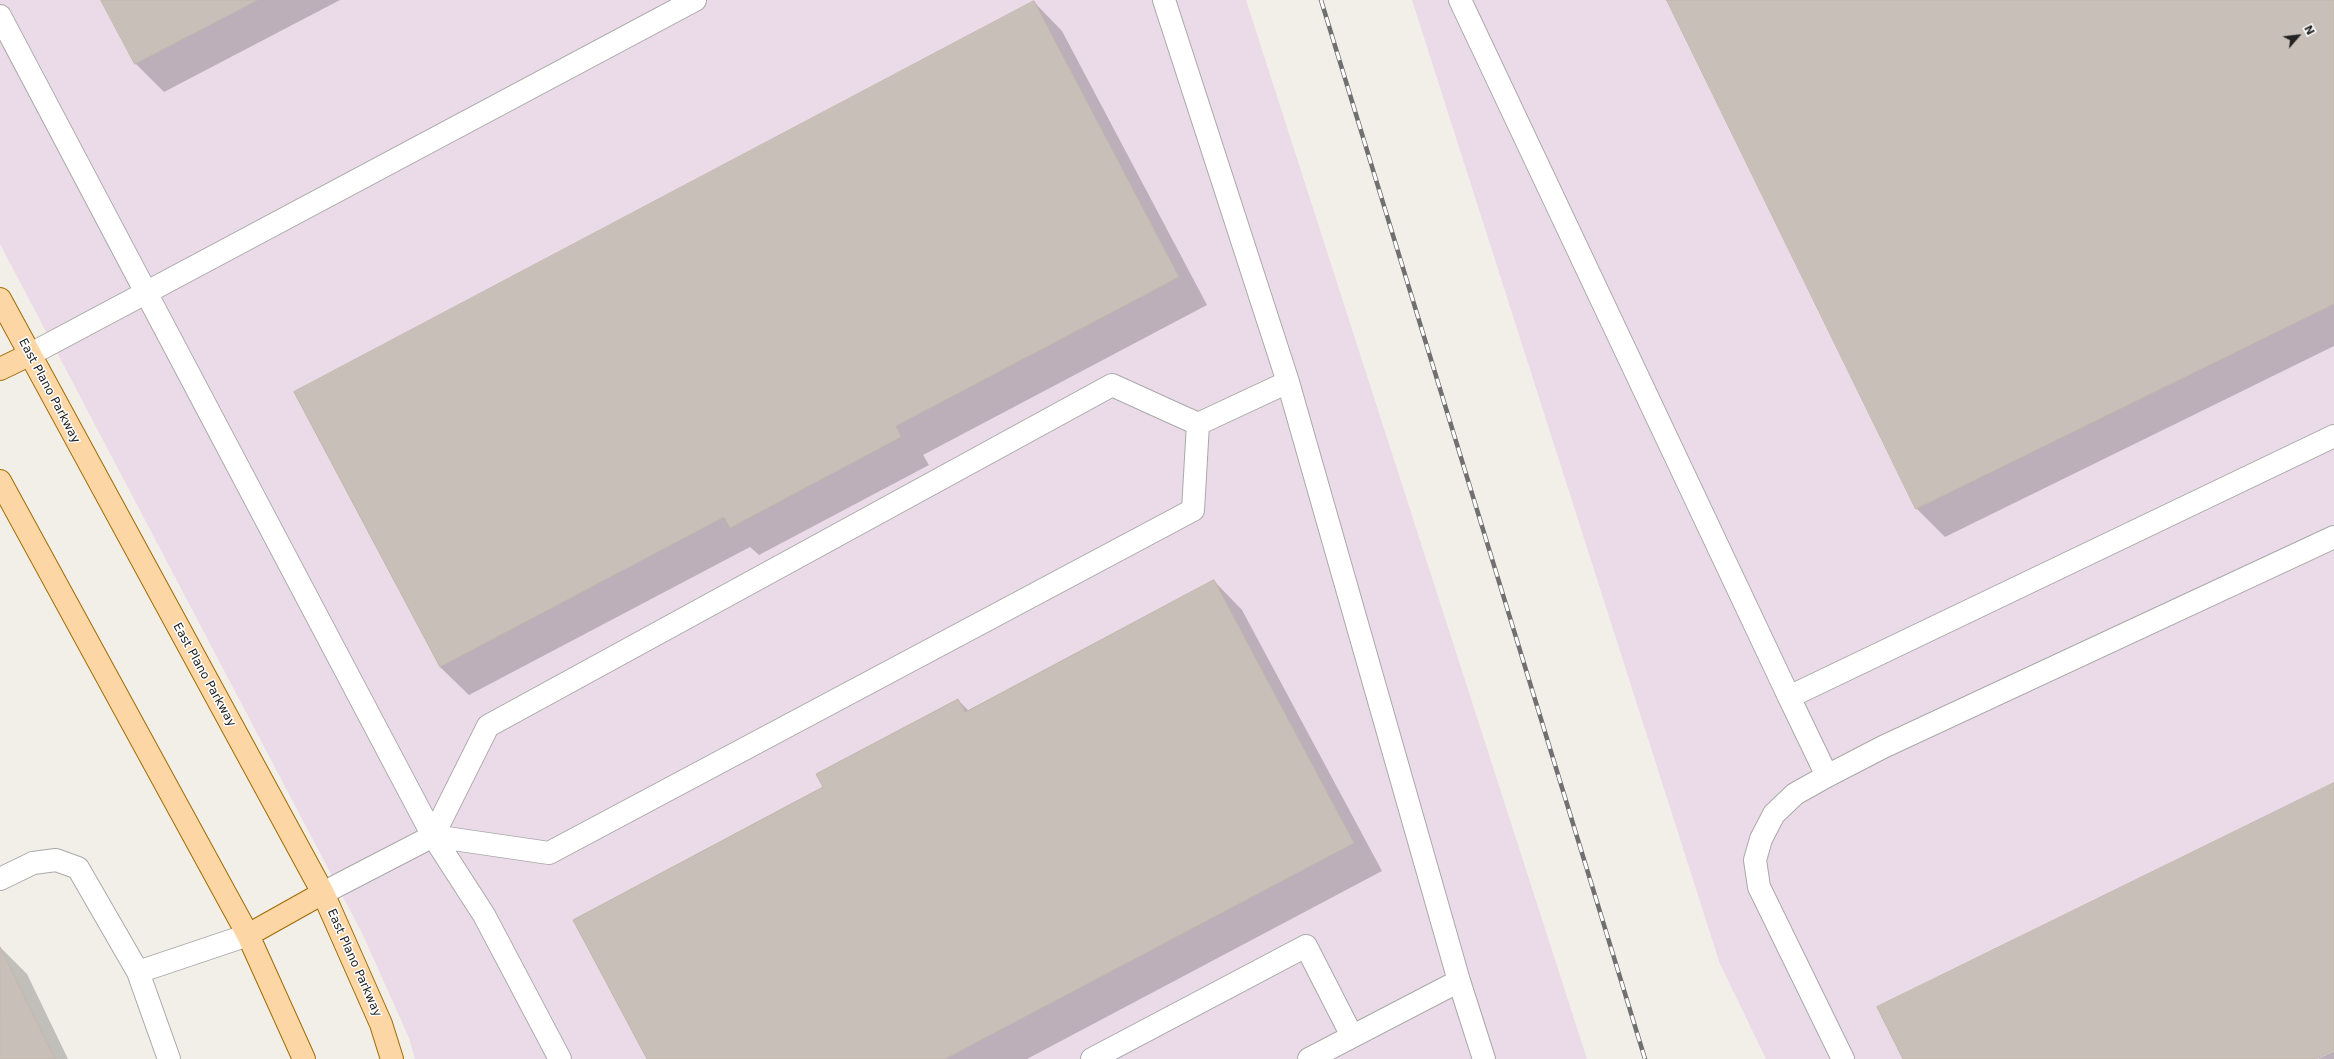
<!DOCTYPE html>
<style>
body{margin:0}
#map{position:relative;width:2334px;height:1059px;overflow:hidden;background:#f2efe9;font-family:"DejaVu Sans",sans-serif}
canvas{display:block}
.north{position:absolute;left:2278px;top:16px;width:40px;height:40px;-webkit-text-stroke:3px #fff;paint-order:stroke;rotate:62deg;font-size:11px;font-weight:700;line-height:16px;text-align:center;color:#222}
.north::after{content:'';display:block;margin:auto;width:14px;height:18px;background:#222;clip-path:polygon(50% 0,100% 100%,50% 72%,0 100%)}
</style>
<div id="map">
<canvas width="2334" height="1059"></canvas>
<div class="north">N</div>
</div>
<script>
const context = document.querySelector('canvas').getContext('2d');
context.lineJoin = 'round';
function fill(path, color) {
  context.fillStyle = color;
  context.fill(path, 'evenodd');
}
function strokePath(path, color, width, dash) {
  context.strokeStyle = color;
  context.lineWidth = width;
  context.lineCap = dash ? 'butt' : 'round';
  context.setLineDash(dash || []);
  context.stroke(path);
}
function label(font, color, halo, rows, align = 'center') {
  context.font = font + ' "DejaVu Sans",sans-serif';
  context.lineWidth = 3;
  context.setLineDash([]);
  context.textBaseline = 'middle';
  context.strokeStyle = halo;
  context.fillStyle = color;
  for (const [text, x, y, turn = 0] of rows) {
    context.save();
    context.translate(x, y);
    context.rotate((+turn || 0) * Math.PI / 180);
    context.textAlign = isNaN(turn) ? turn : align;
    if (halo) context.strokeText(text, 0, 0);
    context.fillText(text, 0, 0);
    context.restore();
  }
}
fill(new Path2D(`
 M0 0H1246L1587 1059H415L409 1038 363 935 0 244Z
 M1412 0H2334V1059H1766L1720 964Z`), '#ebdbe8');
fill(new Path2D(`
 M102 0H340L164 92 136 64Z
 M1668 0H2334V346L1945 537 1916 508Z
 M1034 2 1062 31 1207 305 923 455 929 465 759 555 750 547 469 695 440 667Z
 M1214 581 1242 610 1382 871 1027 1059H648L825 788 958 700 969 711Z
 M0 947 27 974 68 1059H0Z
 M2334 1051V1059H2318Z`), '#0003');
const building = new Path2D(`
 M101 0H258L135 64Z
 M1667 0H2334V304L1916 509Z
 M1034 1 1179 277 896 426 901 437 730 528 724 517 440 667 294 392Z
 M1214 580 1354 843 945 1059H647L573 920 823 787 816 774 958 699 965 712Z
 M2334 783V1050L2316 1059H1903L1877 1007Z
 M0 947 55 1059H0Z`);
fill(building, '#c7bfb8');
strokePath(building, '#c4b6ab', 1);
const minor = new Path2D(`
 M1164 0 1288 382 1459 981 1309 1059
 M1460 0 1789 697 2334 436
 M0 16 433 836 484 915 560 1059
 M29 355 695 0
 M1789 697 1827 776 1795 794 1774 814 1761 839 1755 860 1759 887 1843 1059
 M1827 776 1883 747 2334 537
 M433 836 488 726 1112 385 1198 424
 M0 879 33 863 56 860 78 868 138 972 169 1059
 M323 893 433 836 549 853 1193 510 1198 424 1288 382
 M138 972 248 935
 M1459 981 1484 1059
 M1092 1059 1306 946 1352 1036`);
const major = new Path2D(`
 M0 299 323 893 381 1024 392 1059
 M0 369 29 355
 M0 481 248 935 304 1059
 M248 935 323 893`);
strokePath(minor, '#a9a9a9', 24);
strokePath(major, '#a06b00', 24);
strokePath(minor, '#fff', 22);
strokePath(major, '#fcd6a4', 22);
const rail = new Path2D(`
 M1321 0 1645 1059`);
strokePath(rail, '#707070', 4.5);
strokePath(rail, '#fff', 3, [9]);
label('12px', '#222', '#fff', [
 ["East Plano Parkway",49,391,62],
 ["East Plano Parkway",204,675,61],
 ["East Plano Parkway",354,963,66]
]);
</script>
